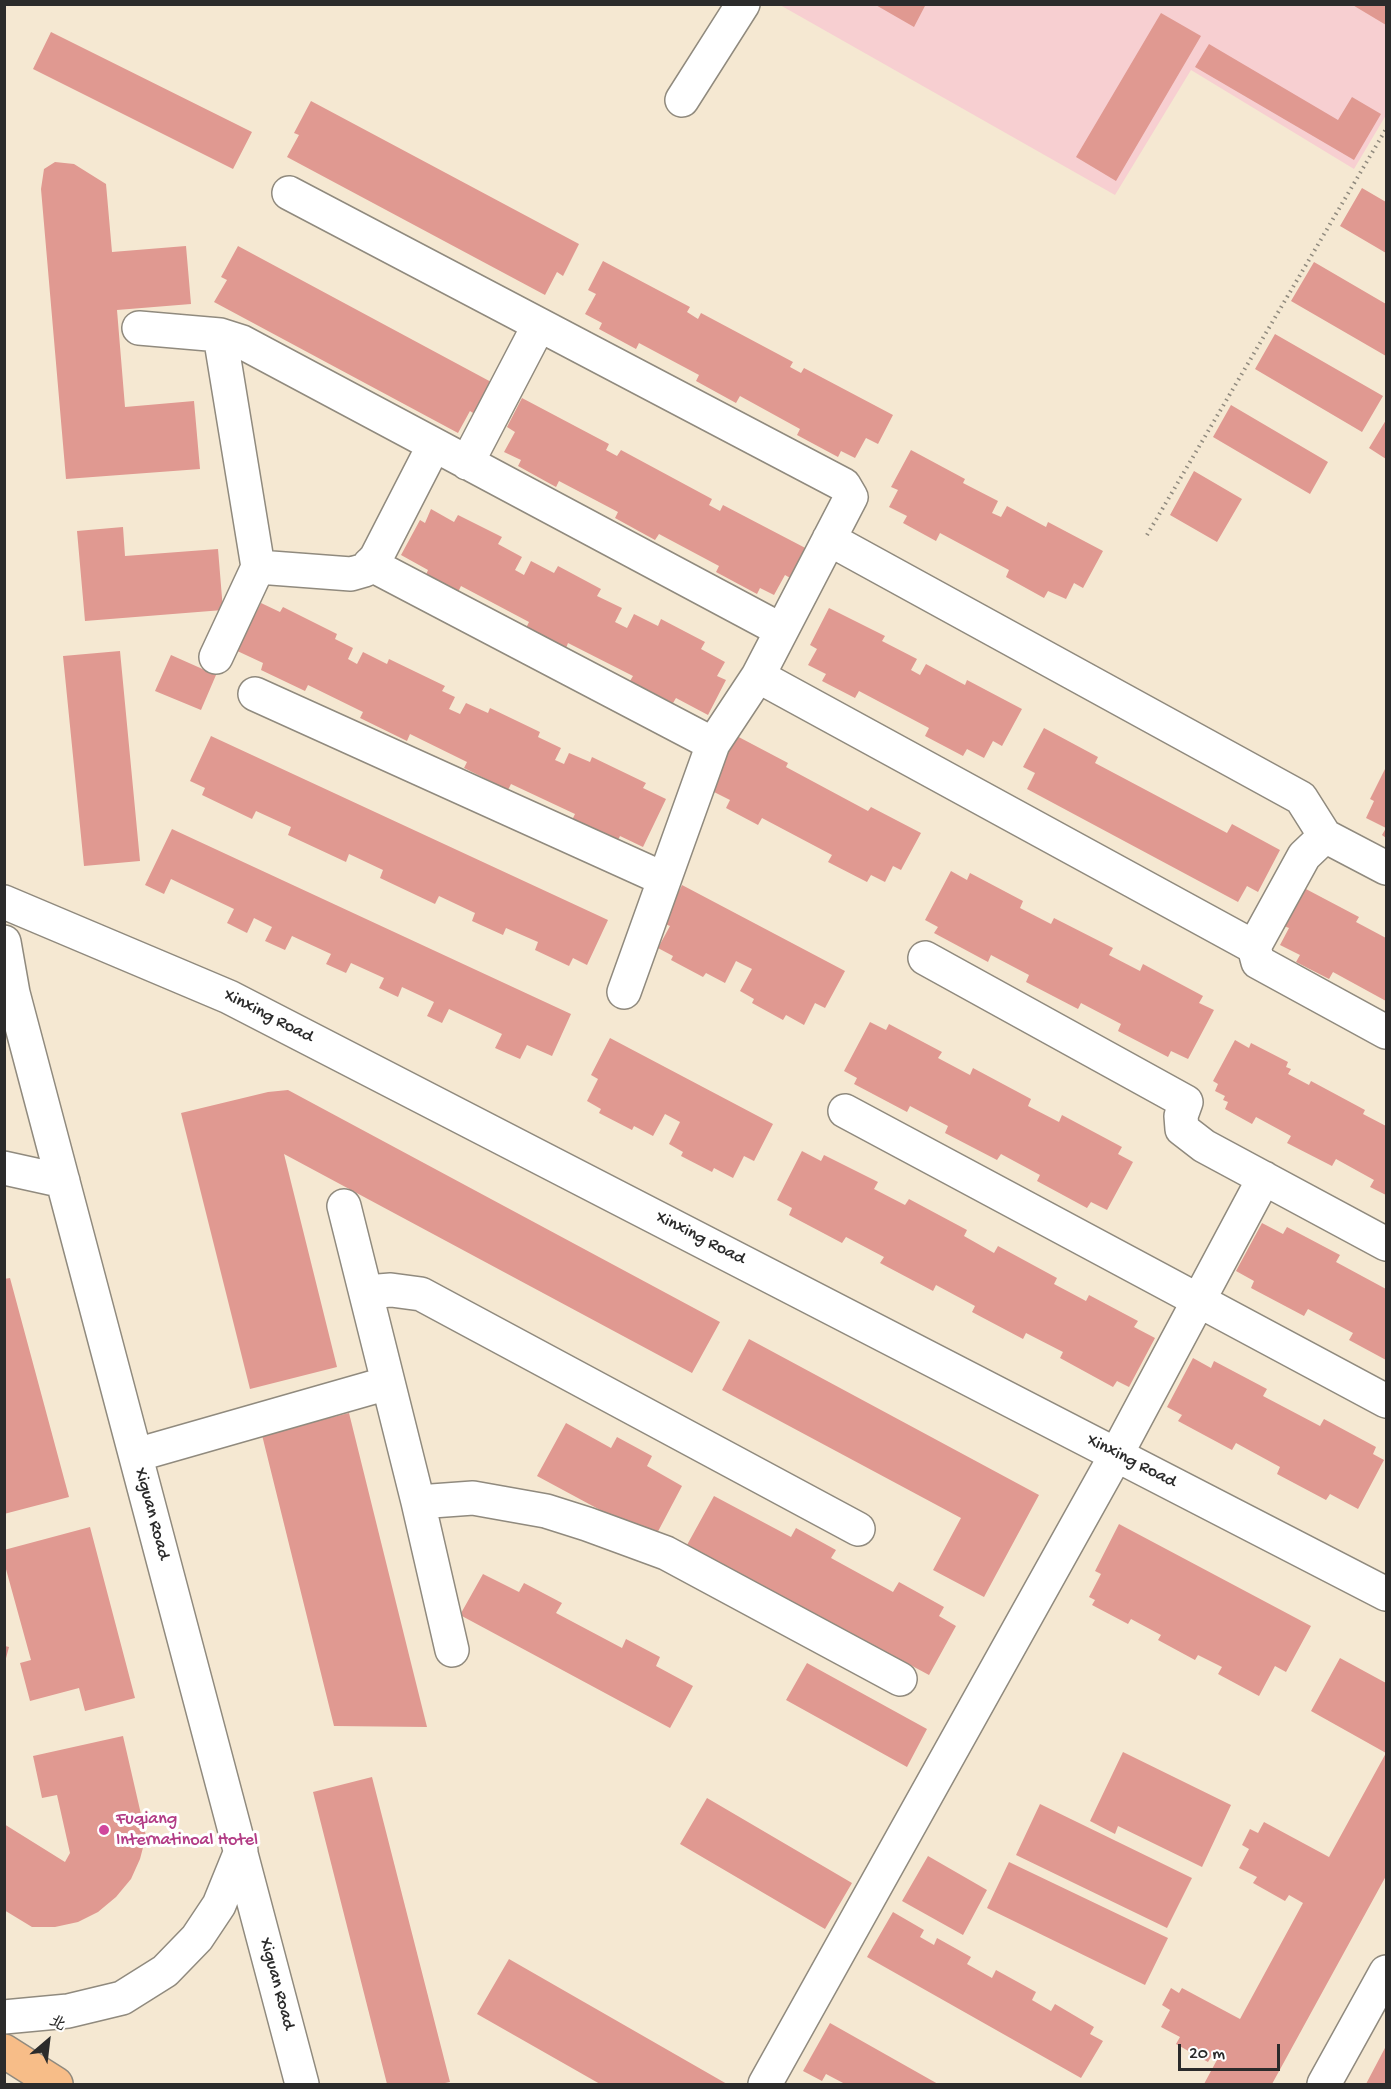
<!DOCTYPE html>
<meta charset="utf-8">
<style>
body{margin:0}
#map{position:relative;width:1391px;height:2089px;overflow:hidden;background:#f5e8d2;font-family:"Gochi Hand","LXGW WenKai TC",sans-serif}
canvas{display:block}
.frame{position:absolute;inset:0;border:6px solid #2b2b2b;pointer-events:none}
.north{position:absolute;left:18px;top:2011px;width:60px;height:60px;-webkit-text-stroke:4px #fff;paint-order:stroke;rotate:28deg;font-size:16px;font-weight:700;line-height:24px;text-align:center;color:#2b2b2b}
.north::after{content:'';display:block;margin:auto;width:21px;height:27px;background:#2b2b2b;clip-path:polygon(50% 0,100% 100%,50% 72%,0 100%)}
.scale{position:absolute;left:1178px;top:2044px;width:102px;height:27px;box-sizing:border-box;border:3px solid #2b2b2b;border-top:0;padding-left:8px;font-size:18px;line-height:21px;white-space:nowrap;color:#2b2b2b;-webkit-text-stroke:4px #fff;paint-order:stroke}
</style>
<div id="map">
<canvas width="1391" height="2089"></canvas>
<div class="frame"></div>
<div class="north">北</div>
<div class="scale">20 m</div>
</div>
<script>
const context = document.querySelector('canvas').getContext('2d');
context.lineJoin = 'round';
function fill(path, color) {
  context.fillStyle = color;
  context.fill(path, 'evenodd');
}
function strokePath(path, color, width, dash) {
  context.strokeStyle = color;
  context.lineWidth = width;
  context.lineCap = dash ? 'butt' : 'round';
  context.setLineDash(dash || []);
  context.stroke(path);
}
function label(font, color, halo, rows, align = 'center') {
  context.font = font + ' "Gochi Hand",sans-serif';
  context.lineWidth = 6;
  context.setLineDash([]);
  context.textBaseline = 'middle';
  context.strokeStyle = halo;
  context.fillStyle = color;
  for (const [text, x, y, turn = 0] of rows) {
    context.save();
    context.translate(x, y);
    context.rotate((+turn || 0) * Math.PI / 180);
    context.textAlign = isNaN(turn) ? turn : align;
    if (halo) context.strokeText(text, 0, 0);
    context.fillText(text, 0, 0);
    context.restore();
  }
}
fill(new Path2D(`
 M780 5H1386V115L1354 169 1191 70 1115 195Z`), '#f7cfd1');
fill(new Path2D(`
 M874 4H926L914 27Z
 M1351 4H1386V25Z
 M1161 13 1201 36 1116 181 1076 157Z
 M51 32 252 132 233 169 33 69Z
 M1209 44 1338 120 1352 97 1381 114 1354 160 1195 67Z
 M311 101 579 244 563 276 557 272 545 295 287 157 299 135 294 133Z
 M55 162 74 164 106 184 112 252 186 246 191 304 117 310 125 407 194 401 200 469 66 479 41 189 44 169Z
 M1362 188 1386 202V253L1340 226Z
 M238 246 493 383 476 415 470 411 458 433 214 302 227 280 221 277Z
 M603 261 690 307 687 312 698 319 701 313 793 362 790 367 801 373 804 368 893 415 878 444 866 438 855 458 841 451 838 457 797 435 800 429 740 396 736 403 696 381 699 375 639 343 636 349 599 329 602 323 585 314 596 294 588 290Z
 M1314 262 1386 304V356L1291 301Z
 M1275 334 1383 396 1362 432 1255 369Z
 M522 398 609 444 606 450 617 456 621 450 712 499 709 505 720 511 723 505 813 552 797 582 785 575 774 595 760 588 757 594 716 572 719 566 659 534 655 540 615 518 618 512 559 481 556 487 518 466 521 460 504 452 515 432 507 427Z
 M1231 405 1328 462 1310 494 1213 437Z
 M1386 420V459L1369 448Z
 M911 450 965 479 963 483 998 501 992 513 1001 517 1007 506 1046 527 1048 522 1103 551 1083 588 1074 583 1066 599 1048 591 1044 598 1006 577 1009 570 940 533 936 541 903 523 907 516 889 507 898 490 891 487Z
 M1194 471 1242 499 1217 542 1170 515Z
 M431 509 454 522 458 515 502 537 498 544 522 557 515 570 524 575 531 561 554 573 558 566 601 589 597 596 622 608 615 622 627 628 634 614 658 626 661 619 705 642 701 649 725 662 717 676 726 680 708 715 676 698 673 703 630 681 633 676 568 643 566 648 526 628 529 622 461 586 458 592 426 575 428 570 401 555 420 520 425 523Z
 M123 527 125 556 218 549 223 610 85 621 77 531Z
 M261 603 280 612 283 607 337 634 335 639 353 648 348 659 357 664 363 652 387 664 389 659 445 686 442 691 455 697 449 709 460 714 466 703 488 713 490 708 540 732 538 737 561 748 555 760 564 764 569 753 590 762 592 757 646 783 643 788 666 799 643 847 620 836 617 842 572 820 575 814 511 784 508 790 464 768 467 762 410 734 407 741 360 718 363 712 308 685 305 691 261 670 263 663 233 649 251 613 255 615Z
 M829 608 885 636 882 641 917 659 911 670 920 675 926 664 965 685 967 680 1022 709 1002 746 993 741 984 758 967 749 963 756 925 736 929 728 859 691 855 698 822 681 826 674 808 665 817 649 810 645Z
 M120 651 140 861 84 866 63 656Z
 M171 655 216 675 201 710 155 691Z
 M1044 728 1098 757 1095 763 1227 833 1232 824 1280 850 1258 892 1247 886 1238 902 1027 789 1035 773 1023 767Z
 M733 734 788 763 786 767 868 811 871 807 921 833 901 870 893 866 885 882 871 875 867 882 828 862 832 855 762 818 758 825 726 808 730 800 710 790Z
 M211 736 608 920 587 965 573 958 569 966 535 950 538 942 506 928 503 935 472 921 475 913 439 896 435 904 380 878 383 870 349 854 346 862 288 835 291 827 256 811 252 819 202 795 205 788 190 781Z
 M1386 767V838L1382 835 1386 828 1366 818 1374 801 1370 799Z
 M172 829 571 1014 552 1056 527 1045 520 1059 495 1048 502 1034 449 1009 442 1023 427 1016 434 1002 402 987 398 997 379 988 384 978 351 963 346 973 326 964 331 954 292 936 285 950 265 941 272 927 254 918 247 933 227 923 234 909 171 879 164 894 145 885Z
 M951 871 967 880 970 873 1023 901 1020 908 1051 924 1054 918 1113 948 1109 955 1140 971 1143 964 1203 996 1199 1003 1214 1010 1188 1059 1171 1051 1168 1057 1118 1031 1121 1024 1081 1003 1078 1009 1026 982 1029 975 991 955 988 962 934 933 938 927 925 920Z
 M682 885 845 971 825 1008 815 1003 804 1025 786 1015 783 1020 752 1003 754 999 740 991 752 969 736 961 725 983 706 973 703 977 671 960 673 956 658 948 670 926 663 923Z
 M1304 888 1359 917 1356 922 1386 938V1001L1333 972 1329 979 1296 962 1300 955 1280 945 1289 928 1284 926Z
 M870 1022 886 1030 889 1024 942 1052 938 1058 970 1075 973 1068 1031 1099 1028 1106 1059 1122 1062 1115 1122 1147 1118 1154 1133 1162 1107 1210 1091 1202 1087 1208 1037 1181 1040 1175 1001 1154 997 1160 945 1133 948 1126 910 1106 907 1112 854 1084 857 1078 844 1071Z
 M610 1038 773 1124 754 1161 744 1156 733 1178 714 1168 712 1172 681 1156 683 1152 669 1144 680 1122 665 1114 653 1136 634 1126 632 1130 599 1113 601 1109 587 1101 598 1079 591 1075Z
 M1235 1040 1249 1048 1251 1043 1288 1062 1286 1067 1291 1069 1288 1074 1309 1085 1311 1081 1365 1110 1363 1114 1386 1126V1195L1370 1187 1374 1180 1336 1159 1332 1166 1287 1143 1291 1136 1256 1117 1252 1124 1225 1109 1228 1102 1223 1100 1225 1096 1215 1091 1218 1084 1213 1081Z
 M288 1090 720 1322 692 1373 284 1154 337 1367 250 1389 181 1113 268 1092Z
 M802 1151 821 1161 824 1155 878 1182 874 1189 905 1205 909 1199 967 1230 964 1236 994 1253 998 1246 1057 1278 1054 1284 1086 1301 1089 1295 1138 1321 1134 1327 1155 1338 1129 1387 1117 1381 1113 1387 1060 1358 1063 1352 1026 1333 1023 1339 972 1312 975 1306 936 1285 933 1291 880 1263 884 1257 846 1237 842 1243 789 1215 792 1208 777 1200Z
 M1262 1223 1283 1234 1287 1227 1340 1255 1336 1262 1386 1289V1360L1349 1340 1353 1333 1308 1309 1304 1316 1251 1288 1254 1281 1236 1271Z
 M10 1278 69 1497 4 1514V1279Z
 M749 1339 1039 1495 984 1597 933 1570 961 1518 722 1390Z
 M1193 1358 1211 1368 1214 1361 1267 1389 1263 1396 1320 1426 1324 1419 1376 1447 1373 1454 1384 1460 1358 1509 1330 1494 1326 1500 1277 1474 1280 1467 1236 1443 1232 1450 1178 1421 1182 1415 1167 1407Z
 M349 1413 411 1663 427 1727 334 1726 262 1435Z
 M566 1423 611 1448 617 1437 652 1456 647 1466 682 1486 654 1539 537 1476Z
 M714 1496 791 1537 796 1528 836 1550 831 1558 893 1592 899 1582 944 1607 939 1616 956 1626 929 1675 687 1545Z
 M1119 1524 1311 1626 1286 1672 1275 1666 1259 1696 1218 1674 1222 1667 1198 1655 1195 1660 1158 1640 1161 1635 1131 1619 1128 1624 1092 1605 1095 1600 1089 1597 1101 1574 1095 1571Z
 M90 1527 135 1698 85 1711 79 1688 30 1701 20 1663 31 1660 4 1562V1550Z
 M483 1574 519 1592 524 1583 562 1603 556 1613 622 1648 626 1639 660 1657 656 1666 693 1686 670 1728 460 1615Z
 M5 1646 9 1647 5 1662Z
 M1340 1658 1386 1683V1876L1272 2084H1204L1218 2058 1212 2055 1208 2062 1176 2044 1180 2037 1161 2027 1170 2010 1162 2005 1171 1988 1179 1993 1182 1988 1240 2019 1303 1903 1289 1895 1285 1901 1253 1883 1257 1877 1239 1868 1249 1849 1242 1845 1250 1829 1258 1833 1264 1822 1329 1857 1386 1753 1311 1711Z
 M807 1663 927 1729 907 1767 786 1700Z
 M123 1736 146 1836 140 1859 131 1879 116 1897 98 1912 78 1922 55 1927H32L4 1910V1824L65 1862 70 1853 57 1795 42 1798 33 1756Z
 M1123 1752 1231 1805 1202 1867 1118 1826 1115 1834 1090 1821Z
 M372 1777 450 2082 440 2084H387L313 1792Z
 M707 1798 852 1883 825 1929 680 1844Z
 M1040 1804 1192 1878 1167 1928 1016 1855Z
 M928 1856 987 1890 963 1935 902 1901Z
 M1009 1862 1168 1938 1145 1985 987 1908Z
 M893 1912 924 1930 920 1937 934 1945 937 1938 971 1957 967 1964 992 1978 996 1970 1036 1992 1032 2000 1051 2011 1055 2004 1094 2027 1090 2034 1103 2041 1081 2078 867 1957Z
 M509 1959 727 2084H600L477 2014Z
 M830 2023 938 2084H845L826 2074 822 2081 803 2071Z
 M1386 2046V2084H1366Z`), '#e09991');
const minor = new Path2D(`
 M682 100 743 4
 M289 193 844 485 851 497 758 676 713 744 624 992
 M139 328 220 335 242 342 781 630
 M467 463 539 325
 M829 539 1301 798 1325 836 1386 868
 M370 564 713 744
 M258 567 351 574 365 570 376 558 434 445
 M216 657 258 567 220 335
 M758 676 1254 947 1258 962 1386 1032
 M255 694 664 879
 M4 902 229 997 1386 1594
 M4 942 13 993 302 2084
 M1254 947 1304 856 1325 836
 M925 958 1186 1102 1181 1116 1182 1129 1204 1146 1386 1244
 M845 1111 1386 1401
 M4 1168 63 1181
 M344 1206 418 1502 452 1650
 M366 1292 391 1290 421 1294 858 1529
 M136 1455 388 1383
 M418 1502 473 1498 546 1511 587 1524 666 1553 900 1679
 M4 2017 68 2011 122 1998 165 1971 197 1938 219 1905 241 1851
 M765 2084 1116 1455 1264 1178
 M1324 2084 1386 1972`);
const major = new Path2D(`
 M4 2051 56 2084`);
strokePath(minor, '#908a7e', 36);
strokePath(major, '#908a7e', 36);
strokePath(new Path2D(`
 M1147 535 1386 129`), '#908a7e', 4, [1.5, 4.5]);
strokePath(minor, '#fff', 33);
strokePath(major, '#f7bd88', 33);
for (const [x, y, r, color] of [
 [104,1830,6,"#d1479c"]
]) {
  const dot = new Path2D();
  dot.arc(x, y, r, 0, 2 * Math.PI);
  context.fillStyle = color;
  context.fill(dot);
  strokePath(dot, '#fff', 2);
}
label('18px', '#2b2b2b', '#fff', [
 ["Xinxing Road",268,1017,27],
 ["Xinxing Road",700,1239,27],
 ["Xinxing Road",1131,1462,27],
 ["Xiguan Road",151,1514,75],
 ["Xiguan Road",276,1984,75]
]);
label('18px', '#b23c85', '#fff', [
 ["Fuqiang",116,1820],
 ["Internatinoal Hotel",116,1841]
], 'left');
</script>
